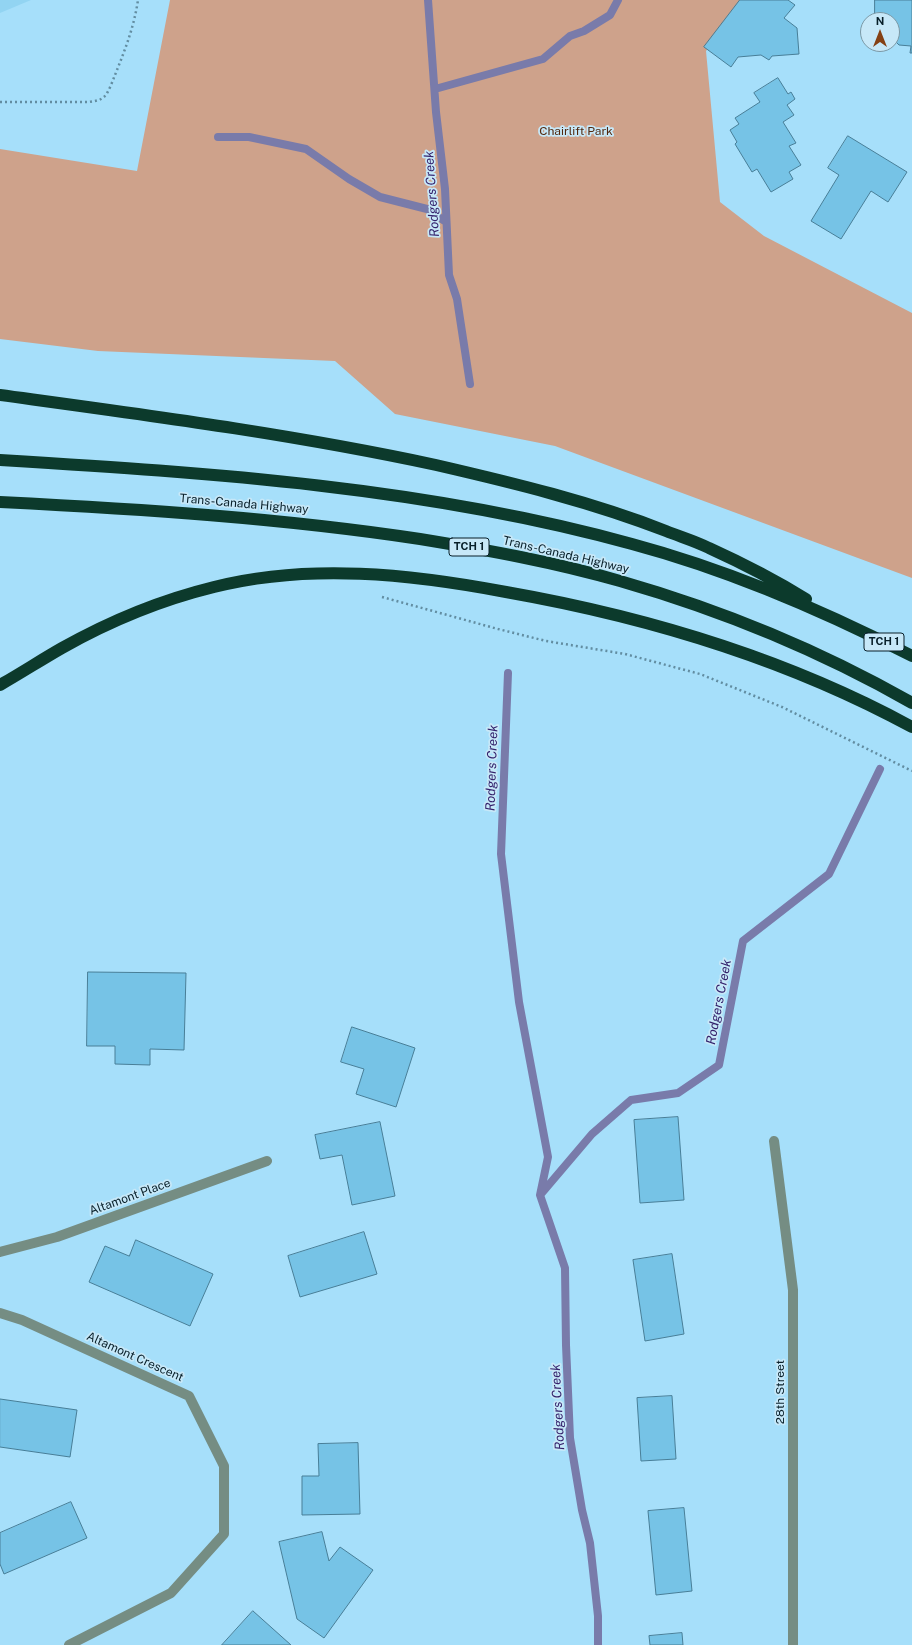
<!DOCTYPE html>
<style>
body{margin:0}
#map{position:relative;width:912px;height:1645px;overflow:hidden;background:#a6dffa;font-family:"Public Sans",sans-serif}
canvas{display:block}
.north{position:absolute;left:860px;top:12px;width:40px;height:40px;box-sizing:border-box;background:#c7e8f8;border:1px solid #7b98a5;border-radius:50%;rotate:0deg;font-size:11px;font-weight:700;line-height:16px;text-align:center;color:#081f29}
.north::after{content:'';display:block;margin:auto;width:14px;height:18px;background:#854115;clip-path:polygon(50% 0,100% 100%,50% 72%,0 100%)}
</style>
<div id="map">
<canvas width="912" height="1645"></canvas>
<div class="north">N</div>
</div>
<script>
const context = document.querySelector('canvas').getContext('2d');
context.lineJoin = 'round';
function fill(path, color) {
  context.fillStyle = color;
  context.fill(path, 'evenodd');
}
function strokePath(path, color, width, dash) {
  context.strokeStyle = color;
  context.lineWidth = width;
  context.lineCap = dash ? 'butt' : 'round';
  context.setLineDash(dash || []);
  context.stroke(path);
}
function label(font, color, halo, rows, align = 'center') {
  context.font = font + ' "Public Sans",sans-serif';
  context.lineWidth = 3.5;
  context.setLineDash([]);
  context.textBaseline = 'middle';
  context.strokeStyle = halo;
  context.fillStyle = color;
  for (const [text, x, y, turn = 0] of rows) {
    context.save();
    context.translate(x, y);
    context.rotate((+turn || 0) * Math.PI / 180);
    context.textAlign = isNaN(turn) ? turn : align;
    if (halo) context.strokeText(text, 0, 0);
    context.fillText(text, 0, 0);
    context.restore();
  }
}
fill(new Path2D(`
 M0 0H31L0 13Z`), '#92d4f2');
fill(new Path2D(`
 M170 0H745L706 51 720 202 764 236 912 313V578L555 446 395 414 335 361 98 351 0 339V149L137 171Z`), '#cea28b');
strokePath(new Path2D(`
 M428 0 436 112 445 189 449 275 457 299 470 384
 M435 89 543 59 570 36 584 31 610 15 618 0
 M218 137H249L306 149 349 179 380 197 427 209 446 222
 M508 673 501 854 519 1002 548 1157 540 1195 565 1268 566 1345 570 1438 582 1510 590 1543 598 1616V1645
 M541 1194 592 1134 631 1100 678 1093 719 1065 743 941 829 874 880 769`), '#797baa', 8);
const building = new Path2D(`
 M740 0H788L795 5 784 18 797 28 799 54 772 56 769 60 761 55 738 57 731 67 704 47Z
 M875 0H912V53H910L911 46 899 45 894 40V37H892V20H875Z
 M778 78 788 94 791 92 795 99 787 105 794 115 783 122 796 143 789 146 801 165 789 172 793 179 771 192 757 169 752 172 735 144 737 142 730 130 739 124 735 118 760 102 754 93Z
 M848 136 907 172 888 202 871 191 841 239 811 221 839 175 828 168Z
 M88 972 186 973 184 1050 150 1049V1065L115 1064V1046H87Z
 M352 1027 415 1048 396 1107 356 1094 364 1069 341 1062Z
 M678 1117 684 1200 640 1203 634 1120Z
 M380 1122 395 1196 352 1205 342 1155 320 1159 315 1135Z
 M364 1232 377 1274 300 1297 288 1256Z
 M136 1240 213 1274 190 1326 89 1282 105 1246 129 1256Z
 M672 1254 684 1334 645 1341 633 1260Z
 M672 1396 676 1459 641 1461 637 1398Z
 M0 1399 77 1410 70 1457 0 1447Z
 M358 1443 360 1514 302 1515V1476H319L318 1444Z
 M71 1502 87 1538 4 1574 0 1564V1533Z
 M684 1508 692 1591 656 1595 648 1511Z
 M322 1532 329 1561 340 1547 373 1570 324 1638 297 1619 279 1542Z
 M253 1611 291 1645H222Z
 M682 1633 683 1645H650L649 1636Z`);
fill(building, '#76c3e6');
strokePath(building, '#487e97', 1);
strokePath(new Path2D(`
 M0 102H89C94 101 99 101 104 97 109 92 112 82 115 75 125 50 134 27 138 0
 M382 597 498 629 546 641 625 654 700 674 782 707 912 771`), '#628da1', 2.5, [2, 3]);
strokePath(new Path2D(`
 M774 1141 793 1290V1645
 M0 1252 57 1237 267 1161
 M0 1313 22 1320 189 1396 224 1466V1534L171 1593 69 1645`), '#758d83', 10);
strokePath(new Path2D(`
 M0 395C146 415 292 434 436 465 514 483 592 502 666 531 681 537 695 541 709 548 742 563 775 580 806 599
 M0 460C212 473 426 487 632 544 729 570 822 610 912 656
 M0 502C141 509 281 518 420 539 487 550 554 562 620 581 721 610 821 651 912 703
 M0 685C21 673 41 660 62 648 110 621 161 600 214 587 309 563 411 574 506 592 648 617 785 658 912 727`), '#0c3a2c', 12);
for (const [x, y, w] of [
 [469,547,40],
 [884,642,40]
]) {
  const box = new Path2D();
  box.roundRect(x - w / 2, y - 9, w, 18, 3);
  context.fillStyle = '#c7e8f8';
  context.fill(box);
  strokePath(box, '#081f29', 1);
}
label('bold 11px', '#081f29', null, [
 ["TCH 1",469,547],
 ["TCH 1",884,642]
]);
label('12px', '#52280e', '#c7e8f8', [
 ["Chairlift Park",576,131]
]);
label('12px', '#081f29', '#c7e8f8', [
 ["Trans-Canada Highway",244,504,5],
 ["Trans-Canada Highway",566,555,13],
 ["Altamont Place",130,1197,-20],
 ["Altamont Crescent",135,1357,24],
 ["28th Street",780,1392,-90]
]);
label('italic 13px', '#34226c', '#c7e8f8', [
 ["Rodgers Creek",432,194,-94],
 ["Rodgers Creek",492,768,-88],
 ["Rodgers Creek",719,1002,-79],
 ["Rodgers Creek",558,1407,-93]
]);
</script>
